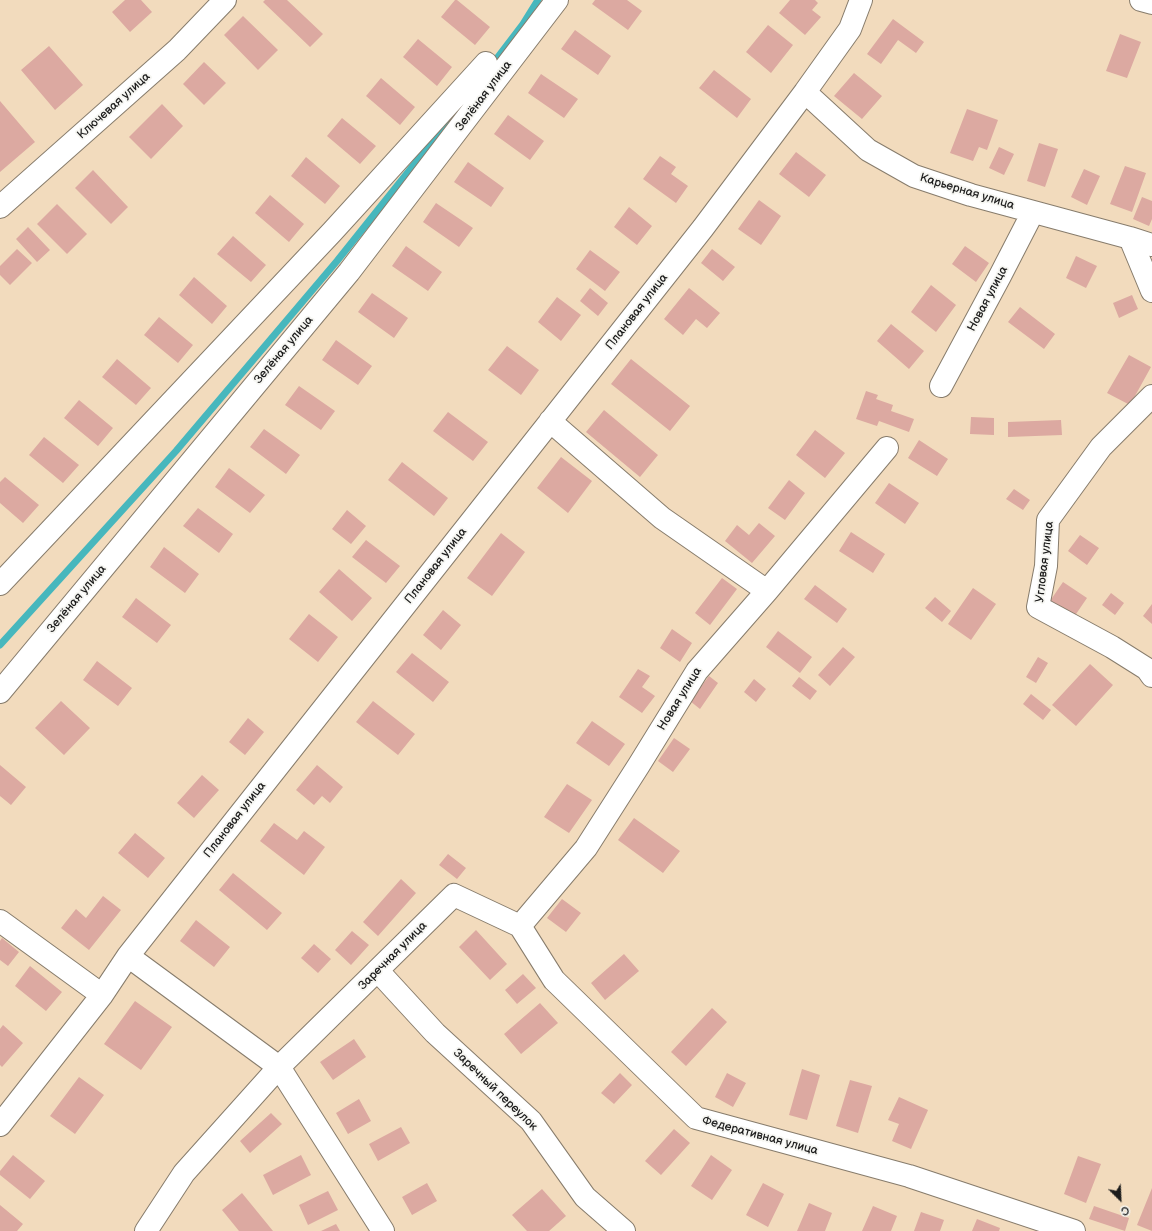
<!DOCTYPE html>
<meta charset="utf-8">
<style>
body{margin:0}
#map{position:relative;width:1152px;height:1231px;overflow:hidden;background:#f2dbbd;font-family:"Balsamiq Sans",sans-serif}
canvas{display:block}
.north{position:absolute;left:1100px;top:1179px;width:40px;height:40px;-webkit-text-stroke:3px #f6f6f2;paint-order:stroke;rotate:156deg;font-size:11px;font-weight:700;line-height:16px;text-align:center;color:#1c1c1c}
.north::after{content:'';display:block;margin:auto;width:14px;height:18px;background:#1c1c1c;clip-path:polygon(50% 0,100% 100%,50% 72%,0 100%)}
</style>
<div id="map">
<canvas width="1152" height="1231"></canvas>
<div class="north">С</div>
</div>
<script>
const context = document.querySelector('canvas').getContext('2d');
context.lineJoin = 'round';
function strokePath(path, color, width, dash) {
  context.strokeStyle = color;
  context.lineWidth = width;
  context.lineCap = dash ? 'butt' : 'round';
  context.setLineDash(dash || []);
  context.stroke(path);
}
function fill(path, color) {
  context.fillStyle = color;
  context.fill(path, 'evenodd');
}
function label(font, color, halo, rows, align = 'center') {
  context.font = font + ' "Balsamiq Sans",sans-serif';
  context.lineWidth = 3.5;
  context.setLineDash([]);
  context.textBaseline = 'middle';
  context.strokeStyle = halo;
  context.fillStyle = color;
  for (const [text, x, y, turn = 0] of rows) {
    context.save();
    context.translate(x, y);
    context.rotate((+turn || 0) * Math.PI / 180);
    context.textAlign = isNaN(turn) ? turn : align;
    if (halo) context.strokeText(text, 0, 0);
    context.fillText(text, 0, 0);
    context.restore();
  }
}
strokePath(new Path2D(`
 M491 66 523 24 538 0
 M0 645 176 451 337 261 461 106`), '#47b7bd', 7);
fill(new Path2D(`
 M125 0H141L152 12 130 32 112 12Z
 M265 0H287L323 34 310 47 263 2Z
 M455 0H457L490 27 475 45 441 17Z
 M595 0H627L642 11 628 30 592 4Z
 M790 0H815L818 3 812 10 821 17 805 35 779 13Z
 M243 16 278 50 258 70 224 35Z
 M893 19 924 42 916 53 898 40 881 64 867 54Z
 M768 25 793 45 771 73 746 52Z
 M575 30 611 56 598 75 561 49Z
 M1120 34 1141 42 1127 78 1106 71Z
 M418 39 452 67 437 86 403 57Z
 M49 46 83 85 55 110 21 70Z
 M204 62 226 83 204 105 183 84Z
 M714 70 751 99 737 118 699 88Z
 M854 73 882 96 862 119 834 96Z
 M541 74 578 99 564 118 528 93Z
 M381 78 415 107 400 125 366 96Z
 M0 101 35 142 0 172Z
 M162 104 183 126 151 159 129 137Z
 M967 109 998 120 987 150 979 147 973 161 950 153Z
 M508 115 544 141 530 160 494 134Z
 M342 118 376 146 360 164 327 136Z
 M1039 143 1058 149 1045 187 1027 181Z
 M999 147 1014 154 1004 175 989 168Z
 M796 152 826 175 809 197 779 174Z
 M660 156 676 167 671 174 688 186 676 203 643 179Z
 M306 157 340 186 325 204 291 176Z
 M468 162 504 188 491 207 454 182Z
 M1125 166 1146 173 1132 212 1110 204Z
 M1084 169 1100 176 1087 205 1071 197Z
 M93 170 128 207 111 224 75 188Z
 M270 195 304 224 289 242 255 213Z
 M1142 197 1152 201V219L1149 226 1133 219Z
 M759 200 781 216 761 245 738 229Z
 M436 203 473 228 459 247 423 222Z
 M57 204 87 234 67 254 37 224Z
 M629 207 652 226 637 245 614 227Z
 M28 227 50 250 37 262 16 239Z
 M233 236 266 265 251 282 217 254Z
 M406 246 442 272 428 291 392 266Z
 M965 246 989 263 976 282 952 264Z
 M17 249 32 263 10 285 0 275V266Z
 M712 249 735 267 723 281 701 263Z
 M590 250 620 272 605 291 576 269Z
 M1076 256 1097 266 1086 288 1066 278Z
 M194 277 227 306 212 324 179 295Z
 M931 285 956 305 936 332 911 312Z
 M590 288 608 303 598 316 580 301Z
 M689 288 720 313 707 328 696 319 683 335 664 319Z
 M372 293 408 318 394 338 358 312Z
 M1132 295 1138 309 1119 318 1113 303Z
 M557 297 581 315 561 341 538 322Z
 M1020 307 1055 334 1044 349 1008 322Z
 M159 317 193 345 178 363 144 335Z
 M891 324 924 351 909 369 877 341Z
 M336 340 372 366 358 385 322 360Z
 M507 346 539 370 521 395 488 370Z
 M1129 355 1151 367 1130 405 1107 393Z
 M117 359 151 388 136 405 102 377Z
 M631 359 690 406 670 431 611 384Z
 M299 386 335 411 321 430 285 405Z
 M866 391 878 395 876 399 893 405 891 411 914 419 909 432 879 421 877 426 856 419Z
 M79 400 113 428 98 446 64 418Z
 M604 410 658 455 640 477 586 432Z
 M448 412 488 442 473 461 433 431Z
 M971 417 994 418V435L970 434Z
 M1061 420 1062 435 1008 437V422Z
 M264 429 300 455 286 474 250 447Z
 M815 430 845 453 825 478 796 455Z
 M44 437 79 465 63 483 29 455Z
 M919 440 948 459 937 476 908 458Z
 M561 457 592 481 568 513 537 488Z
 M402 462 448 498 434 516 388 480Z
 M229 468 265 495 250 513 215 487Z
 M5 477 39 505 23 523 0 503V482Z
 M789 480 805 493 785 520 768 508Z
 M889 483 919 503 905 524 875 503Z
 M1014 489 1030 500 1023 510 1006 499Z
 M198 508 233 534 219 553 183 526Z
 M347 510 366 526 351 544 332 529Z
 M759 523 775 536 752 563 725 541 737 525 749 535Z
 M851 532 885 554 873 573 839 551Z
 M501 533 525 552 492 596 467 578Z
 M1080 535 1099 548 1087 565 1068 551Z
 M366 540 400 566 386 583 352 557Z
 M164 547 199 574 185 593 150 567Z
 M339 569 372 598 352 621 319 592Z
 M722 578 737 589 710 625 695 613Z
 M1063 582 1087 598 1074 617 1050 601Z
 M815 585 847 609 837 623 804 599Z
 M973 588 996 604 971 640 948 624Z
 M1111 593 1124 603 1115 615 1102 605Z
 M935 597 951 611 942 622 925 608Z
 M136 598 171 625 157 643 122 617Z
 M1152 604V624L1143 616Z
 M443 610 461 625 441 650 423 635Z
 M309 614 338 637 318 662 289 639Z
 M672 629 692 643 680 662 660 648Z
 M778 631 812 657 800 673 766 647Z
 M843 647 855 657 830 686 818 675Z
 M412 653 449 682 433 702 396 672Z
 M1038 657 1048 663 1036 683 1026 677Z
 M97 661 132 688 118 706 83 680Z
 M1090 664 1113 685 1076 726 1052 705Z
 M638 669 650 676 642 687 655 696 642 713 619 697Z
 M709 676 718 683 700 709 690 701Z
 M799 677 817 691 810 700 792 686Z
 M754 679 766 689 756 702 744 692Z
 M1031 694 1051 710 1043 720 1023 704Z
 M61 701 90 728 64 755 35 728Z
 M373 701 415 734 398 755 356 722Z
 M248 718 264 732 245 755 229 742Z
 M592 721 625 744 609 766 576 743Z
 M674 738 690 749 673 772 658 761Z
 M0 765 26 787 11 805 0 796Z
 M317 765 343 787 330 803 322 796 314 805 296 790Z
 M202 775 219 790 194 818 177 803Z
 M567 784 592 800 569 833 544 817Z
 M634 818 680 851 663 873 618 840Z
 M274 823 297 840 304 831 325 847 304 875 260 841Z
 M135 833 165 858 148 878 118 853Z
 M448 854 466 868 457 879 439 865Z
 M233 873 282 913 267 930 219 890Z
 M401 879 416 893 378 936 363 922Z
 M103 896 121 910 89 950 61 928 76 909 86 918Z
 M562 899 581 913 566 932 547 918Z
 M196 920 230 947 214 967 180 941Z
 M476 930 507 964 490 980 459 947Z
 M352 931 369 945 351 965 335 950Z
 M2 938 19 952 8 966 0 960V941Z
 M314 944 331 959 318 973 301 958Z
 M624 954 639 971 605 1000 591 983Z
 M30 966 62 992 46 1011 15 986Z
 M523 974 536 988 517 1004 505 990Z
 M135 1001 172 1027 141 1070 104 1044Z
 M540 1003 558 1023 521 1054 504 1034Z
 M712 1008 727 1022 686 1066 671 1052Z
 M3 1025 23 1043 2 1067 0 1065V1029Z
 M354 1039 366 1057 333 1080 320 1062Z
 M802 1069 820 1075 807 1120 789 1115Z
 M620 1073 632 1085 614 1104 601 1093Z
 M727 1073 746 1083 733 1107 715 1097Z
 M79 1077 104 1095 75 1134 50 1116Z
 M850 1080 872 1086 858 1133 836 1126Z
 M899 1097 928 1110 911 1149 892 1141 899 1124 888 1120Z
 M359 1099 371 1121 348 1134 336 1113Z
 M271 1113 282 1124 250 1153 240 1141Z
 M401 1127 410 1143 378 1161 369 1144Z
 M674 1129 690 1143 661 1175 645 1161Z
 M13 1155 45 1181 30 1199 0 1175V1171Z
 M301 1155 311 1175 273 1195 263 1175Z
 M711 1155 732 1170 712 1200 691 1186Z
 M1078 1156 1101 1164 1086 1203 1064 1194Z
 M427 1183 437 1201 412 1215 402 1197Z
 M763 1183 784 1194 768 1227 746 1215Z
 M1152 1188V1231L1137 1225Z
 M542 1189 566 1216 549 1231H527L512 1215Z
 M328 1191 338 1210 308 1225 299 1205Z
 M242 1193 273 1231H239L222 1210Z
 M809 1203 832 1213 825 1231H797Z
 M0 1205 23 1224 17 1231H0Z
 M873 1206 897 1216 891 1231H862Z
 M1094 1206 1129 1218 1125 1231 1089 1219Z
 M921 1212 944 1220 940 1231H914Z
 M977 1219 1000 1228 999 1231H972Z
 M336 1224 340 1231H321Z`), '#dca9a1');
const minor = new Path2D(`
 M1141 0 1152 3
 M805 92 868 150 914 176 971 195 1130 238 1152 245
 M0 207 177 50 225 0
 M1130 238 1152 291
 M941 386 1000 276 1033 212
 M1152 396 1101 447 1048 520 1046 566 1038 607 1112 647 1147 669 1152 676
 M550 421 662 518 767 591
 M0 584 332 232 486 63
 M0 692 349 272 557 0
 M0 921 102 995
 M520 926 554 980 696 1118 909 1176 1074 1231
 M520 926 586 848 639 765 697 671 767 591 887 448
 M128 956 279 1067 383 1231
 M378 971 435 1033 531 1121 585 1197 624 1231
 M0 1125 102 995 128 956 703 228 805 92 850 29 861 0
 M146 1231 184 1173 279 1067 454 895 520 926`);
strokePath(minor, '#877c6c', 24);
strokePath(minor, '#fff', 22);
label('12px', '#1c1c1c', '#f6f6f2', [
 ["Зелёная улица",484,96,-53],
 ["Ключевая улица",114,106,-42],
 ["Карьерная улица",967,192,17],
 ["Новая улица",988,299,-62],
 ["Плановая улица",637,312,-52],
 ["Зелёная улица",284,350,-50],
 ["Угловая улица",1045,562,-83],
 ["Плановая улица",436,566,-52],
 ["Зелёная улица",77,599,-50],
 ["Новая улица",680,699,-58],
 ["Плановая улица",235,820,-52],
 ["Заречная улица",393,956,-45],
 ["Заречный переулок",495,1090,44],
 ["Федеративная улица",760,1136,15]
]);
</script>
